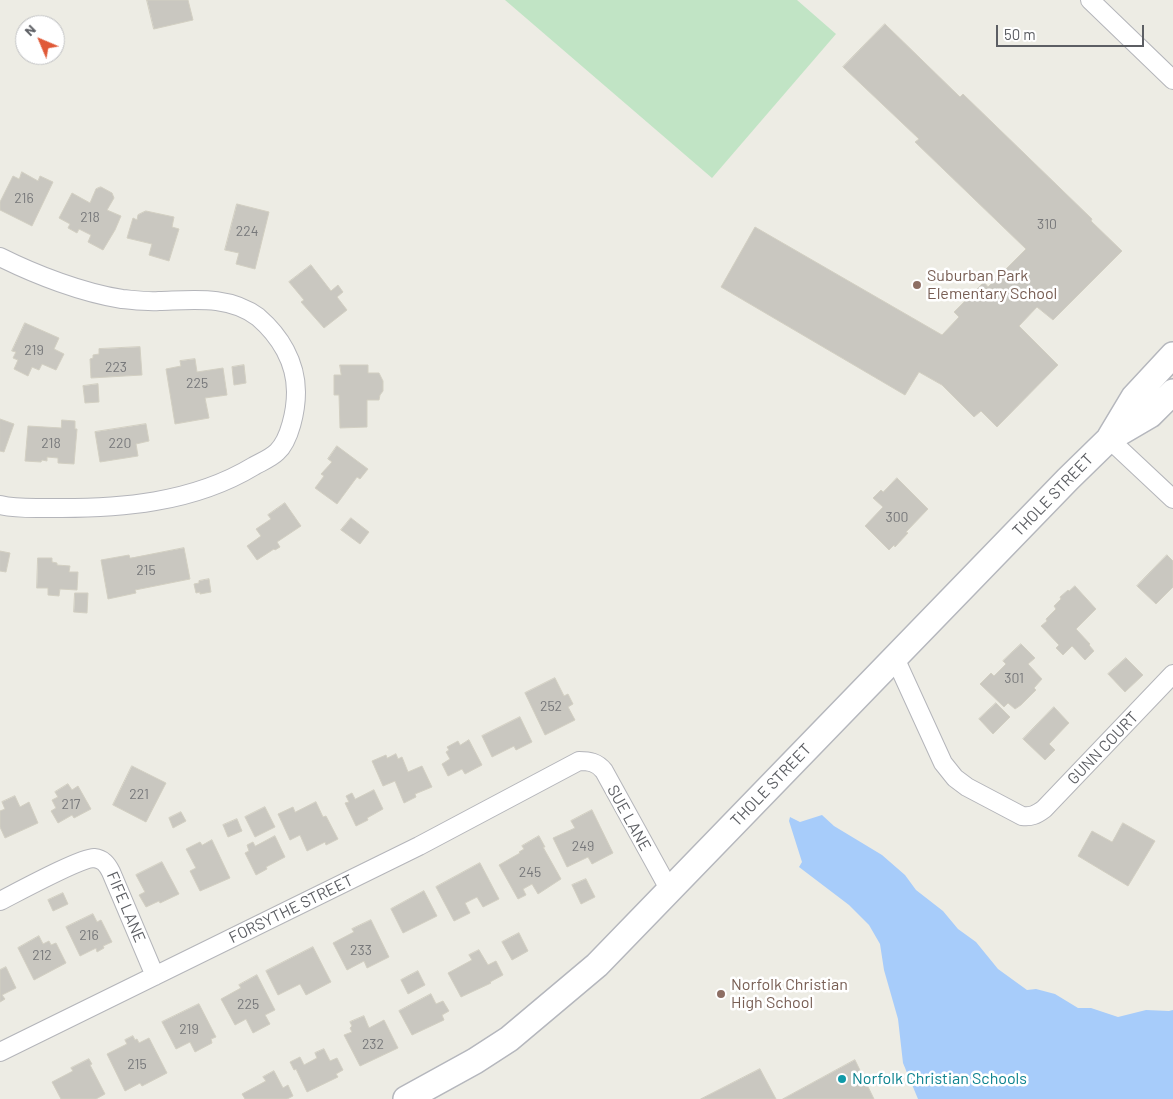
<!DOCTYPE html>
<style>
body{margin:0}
#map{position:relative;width:1173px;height:1099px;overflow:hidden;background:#edece4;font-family:Barlow,sans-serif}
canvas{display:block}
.north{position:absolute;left:15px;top:15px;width:50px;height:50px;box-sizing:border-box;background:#fff;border:1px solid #bebfc1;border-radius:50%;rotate:315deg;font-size:14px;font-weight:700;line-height:20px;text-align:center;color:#5c5e63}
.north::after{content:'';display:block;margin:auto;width:18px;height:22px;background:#e05937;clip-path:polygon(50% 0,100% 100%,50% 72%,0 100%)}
.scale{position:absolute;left:996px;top:25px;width:148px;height:22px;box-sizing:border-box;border:2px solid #5c5e63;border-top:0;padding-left:6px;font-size:15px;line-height:18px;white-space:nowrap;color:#5c5e63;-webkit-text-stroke:4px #fff;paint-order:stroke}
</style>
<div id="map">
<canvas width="1173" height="1099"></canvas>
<div class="north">N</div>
<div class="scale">50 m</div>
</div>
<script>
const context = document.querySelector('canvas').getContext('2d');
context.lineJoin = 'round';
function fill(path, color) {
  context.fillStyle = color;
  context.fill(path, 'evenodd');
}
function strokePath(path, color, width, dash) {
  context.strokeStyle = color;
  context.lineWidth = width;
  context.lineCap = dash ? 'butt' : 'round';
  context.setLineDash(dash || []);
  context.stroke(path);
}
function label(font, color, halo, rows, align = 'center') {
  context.font = font + ' Barlow,sans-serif';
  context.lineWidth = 5;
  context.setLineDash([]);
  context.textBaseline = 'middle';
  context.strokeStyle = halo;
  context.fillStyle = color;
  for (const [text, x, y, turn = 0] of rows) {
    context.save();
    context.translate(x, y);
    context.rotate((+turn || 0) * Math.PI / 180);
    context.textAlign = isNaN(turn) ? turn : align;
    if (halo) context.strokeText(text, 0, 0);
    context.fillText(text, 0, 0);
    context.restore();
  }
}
fill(new Path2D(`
 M505 0H797L836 34 712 178Z`), '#c1e4c5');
fill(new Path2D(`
 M822 815 834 826 882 855 905 875 916 890 943 911 958 929 976 942 998 969 1027 990 1036 989 1055 994 1078 1008H1091L1118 1017 1146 1010 1169 1011 1173 1010V1099H918L903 1063 898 1019 884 970 880 944 869 925 849 905 799 867 802 862 789 821 790 817 800 822Z`), '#a7ccfa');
const building = new Path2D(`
 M147 0H188L193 20 154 29Z
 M885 24 960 97 963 94 1092 219 1091 221 1122 251 1053 320 1037 307 1019 326 1058 365 997 427 981 411 974 417 942 385 919 372 905 395 721 287 755 227 942 335 959 317 954 312 984 282 988 287 1026 249 915 142 919 139 843 67Z
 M22 172 38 181 40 176 53 182 32 226 0 210V202L13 176 19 179Z
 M101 187 112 193 114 198 107 210 121 216 115 230 103 250 88 242 91 235 79 229 77 233 68 228 70 224 59 218 72 193 90 203 96 189Z
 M237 204 269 212 255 269 236 264 239 253 225 250Z
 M146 211 174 217 172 227 179 229 169 261 149 255 152 244 127 238 133 218 137 220 138 215Z
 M311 265 331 291 338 285 343 292 337 297 347 310 324 328 301 302 304 300 289 282Z
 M25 323 59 338 54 349 64 354 56 370 42 364 39 370 32 367 28 376 14 369 18 360 13 358 16 352 12 351Z
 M140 347 142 375 91 378 90 359 93 358V355L99 354V349Z
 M195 359 197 372 223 368 227 395 205 398 209 418 175 424 166 369 181 366 180 361Z
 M244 365 246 383 234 385 232 367Z
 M340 365H368V373H379L383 381V391L380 395 379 400H367V427L340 428 339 395H334V375H341Z
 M98 384 99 402 85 403 83 386Z
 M0 419 14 424 4 452 0 451Z
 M62 420 75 421V429H77L74 464 58 463V458L47 457V461L42 460 41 462 25 461 28 426 61 428Z
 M146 424 149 441 136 444 138 456 100 462 95 432Z
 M337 446 368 469 360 479 357 477 337 504 315 488 324 476 321 474 332 462 328 459Z
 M897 478 928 509 906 532 908 533 895 547 894 545 889 550 865 526 883 507 873 498 881 490 883 492Z
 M285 503 301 526 277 542 280 547 275 550 274 549 257 560 247 546 261 536 256 529 271 519 268 515Z
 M351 518 369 532 360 544 341 530Z
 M184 548 190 579 135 590 136 593 108 599 101 560 129 555 130 558Z
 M0 551 10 553 6 572 0 571Z
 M1167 555 1173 561V587L1156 604 1137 586Z
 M38 558H52V562L57 563V565L70 566 69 572H78L77 590 60 589 59 596 48 595V588H37Z
 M209 579 211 592 200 594V592L196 593 194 584 199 583V581Z
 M1075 586 1096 609 1076 629 1090 644 1089 645 1094 651 1085 660 1072 646 1063 655 1056 648 1059 645 1041 626 1047 621 1046 619 1056 609 1054 606 1061 599 1060 597 1068 590 1069 591Z
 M75 593H88L87 613 74 612Z
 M1021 644 1035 658 1028 664 1042 679 1034 688 1036 690 1021 705 1015 709 1008 703 1004 707 980 684 991 673 994 676 1006 664 1003 661Z
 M1126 658 1143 675 1125 692 1108 674Z
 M555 678 564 696 568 694 573 704 568 707 575 720 545 735 525 693Z
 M996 703 1010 717 993 734 979 719Z
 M1054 707 1069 723 1049 744 1055 750 1045 760 1023 739Z
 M520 717 532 742 516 750 514 746 492 757 482 736Z
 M469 740 482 765 465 774 462 769 448 776 442 764 450 759 446 752 449 750 447 747 458 741 460 745Z
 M396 754 398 759 402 757 408 772 422 766 432 787 415 794 416 797 404 803 395 781 383 786 372 761 386 755 387 758Z
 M132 766 166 783 146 822 113 805Z
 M68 784 72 790 78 786 91 809 74 818 72 815 58 823 51 811 56 808 52 800 58 797 55 792Z
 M374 790 383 809 367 818 368 820 356 826 345 803 349 802 346 796 352 793 355 799Z
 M15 796 20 807 29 802 38 823 5 838 0 827V811L5 809 2 802Z
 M316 802 323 817 326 816 338 839 326 845 325 842 307 851 300 835 290 840 278 814 293 807 295 812Z
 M265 807 275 827 255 837 245 817Z
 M592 810 613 853 592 864 588 857 567 867 553 838 575 828 571 821Z
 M181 812 186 821 173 828 169 818Z
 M237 819 242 831 228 837 223 825Z
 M1123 823 1155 841 1128 886 1078 856 1092 831 1112 842Z
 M275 836 285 857 266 867 267 869 256 875 245 853 249 851 247 845 253 842 255 846Z
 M539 836 545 847H543L561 879 538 894 532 884 523 889 526 895 518 899 499 865 520 853 519 852 524 849 522 846Z
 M212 840 230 878 200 891 190 871 196 868 186 849 200 842 202 845Z
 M162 862 179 894 160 903 159 901 146 907 139 895 145 892 136 875Z
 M480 863 499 899 483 907 477 897 465 903 470 913 454 921 436 887Z
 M586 879 595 897 581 904 572 885Z
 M424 891 437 916 403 933 391 909Z
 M63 893 68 904 53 911 48 900Z
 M93 914 97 922 101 920 112 942 103 946 104 948 97 952 96 948 80 956 66 927Z
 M371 920 389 957 367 968 364 961 347 970 333 943 354 932 352 929Z
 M519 933 528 951 512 960 502 942Z
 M39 936 43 944 49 941 51 945 56 943 66 963 34 980 18 948Z
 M313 947 331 982 306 995 300 984 278 995 266 971Z
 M479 950 488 965 496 961 503 975 490 982 491 983 461 997 448 973 472 960 469 955Z
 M6 967 16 988 2 995 5 999 0 1002V970Z
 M418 971 425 985 408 994 401 980Z
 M257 975 275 1010 265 1015 270 1024 253 1033 246 1019 235 1025 221 999 241 988 239 985Z
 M431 994 436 1004 443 1001 449 1011 442 1015 444 1020 412 1035 399 1011Z
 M199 1004 216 1037 211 1039 212 1043 195 1052 190 1042 176 1049 162 1022Z
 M364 1016 369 1028 384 1020 398 1048 360 1066 344 1035 352 1032 350 1028 352 1026 350 1022Z
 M133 1036 135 1040 137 1039 139 1043 149 1038 167 1073 142 1086 140 1083 125 1091 107 1054 127 1044 125 1040Z
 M324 1049 330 1061 337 1058 343 1070 336 1074 338 1077 307 1092 296 1069 294 1070 290 1062 300 1057 304 1065 317 1058 315 1053Z
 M89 1059 92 1064 90 1065 105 1094 96 1099H61L52 1082 73 1071 71 1068Z
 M855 1060 874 1099H783Z
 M760 1069 776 1099H701Z
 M274 1071 283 1088 288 1085 293 1096 287 1099H245L242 1094 266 1081 263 1077Z`);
fill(building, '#c9c7c0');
strokePath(building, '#d2cfc2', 1);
const street = new Path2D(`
 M1090 0 1173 80
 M0 257C36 275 83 293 122 299 134 300 147 302 159 301 193 300 229 295 258 317 280 336 296 362 296 392 296 410 290 440 277 452 271 458 261 462 254 466 193 503 119 509 49 508 33 508 15 509 0 505
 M1109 439 1173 499
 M895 658 943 763 955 778 967 787 1022 816C1031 817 1036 815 1044 809L1173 674
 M0 901C16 893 80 858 94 858 103 859 107 864 111 872L155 976
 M0 1052 419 846 579 761C589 761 597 762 604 771L669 889`);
const secondary = new Path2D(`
 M1110 437 1134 397 1173 355
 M406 1099 475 1061 509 1039 597 965 1068 479 1109 439 1150 415 1173 392`);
strokePath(street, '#b4b5ba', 20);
strokePath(secondary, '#b5b7bd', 28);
strokePath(street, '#fff', 18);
strokePath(secondary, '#fff', 25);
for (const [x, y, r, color] of [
 [917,285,5,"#8d6e63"],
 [721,994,5,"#8d6e63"],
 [842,1079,5,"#0f9aa8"]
]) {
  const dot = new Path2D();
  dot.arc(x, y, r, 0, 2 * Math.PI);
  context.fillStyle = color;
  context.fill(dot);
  strokePath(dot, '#fff', 2);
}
label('14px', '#77787a', null, [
 ["216",24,198],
 ["218",90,217],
 ["310",1047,224],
 ["224",247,231],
 ["219",34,350],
 ["223",116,367],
 ["225",197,383],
 ["218",51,443],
 ["220",120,443],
 ["300",897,517],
 ["215",146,570],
 ["301",1014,678],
 ["252",551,706],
 ["221",139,794],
 ["217",71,804],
 ["249",583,846],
 ["245",530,872],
 ["216",89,935],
 ["233",361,950],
 ["212",42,955],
 ["225",248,1004],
 ["219",189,1029],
 ["232",373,1044],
 ["215",137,1064]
]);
label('16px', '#785e54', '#fff', [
 ["Suburban Park",927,276],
 ["Elementary School",927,294],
 ["Norfolk Christian",731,985],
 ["High School",731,1003]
], 'left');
label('16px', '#5c5e63', '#fff', [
 ["THOLE STREET",1053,495,-46],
 ["GUNN COURT",1103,748,-46],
 ["THOLE STREET",771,785,-46],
 ["SUE LANE",629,818,61],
 ["FIFE LANE",126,907,67],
 ["FORSYTHE STREET",291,909,-26]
]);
label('16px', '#0d838f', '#fff', [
 ["Norfolk Christian Schools",852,1079]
], 'left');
</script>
